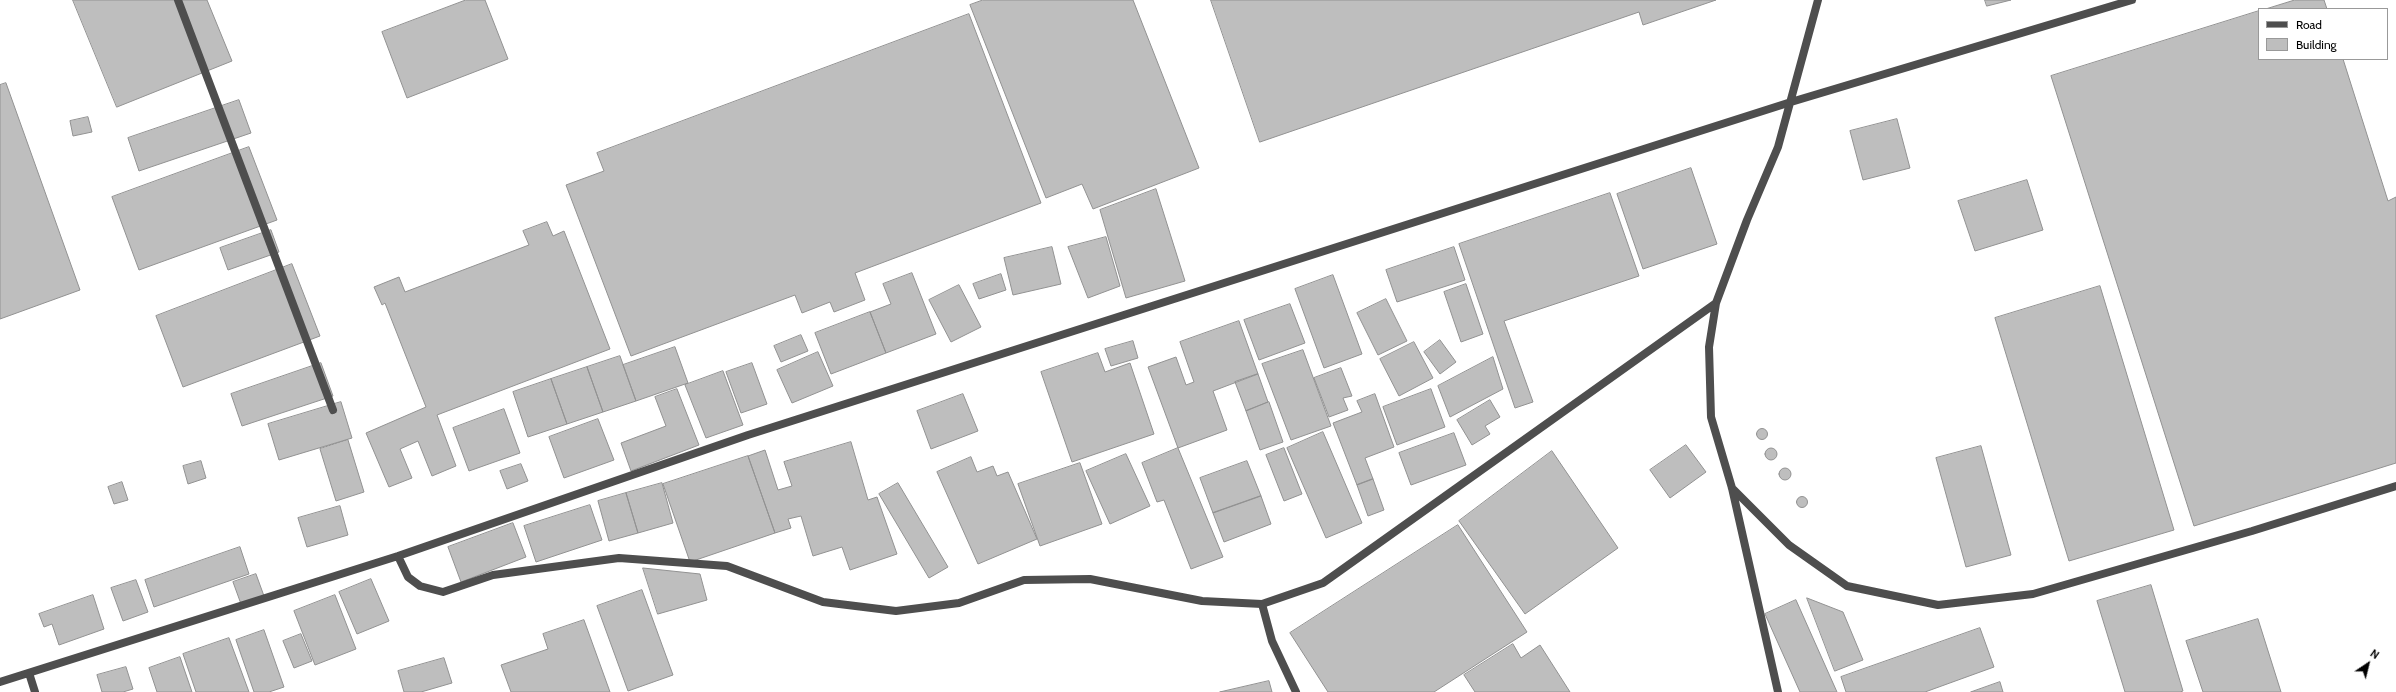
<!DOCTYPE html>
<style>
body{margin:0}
#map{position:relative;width:2396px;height:692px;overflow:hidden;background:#fff;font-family:Cabin,sans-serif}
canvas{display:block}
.legend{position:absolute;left:2258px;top:8px;width:130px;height:52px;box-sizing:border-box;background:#fff;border:1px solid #999;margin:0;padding:5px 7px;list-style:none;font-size:12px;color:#000}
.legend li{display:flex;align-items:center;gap:8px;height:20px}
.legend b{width:20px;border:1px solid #999}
.north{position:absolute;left:2348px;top:644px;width:40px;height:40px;-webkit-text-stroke:3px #fff;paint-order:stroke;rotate:35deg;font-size:11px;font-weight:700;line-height:16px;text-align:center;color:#000}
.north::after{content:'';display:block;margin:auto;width:14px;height:18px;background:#000;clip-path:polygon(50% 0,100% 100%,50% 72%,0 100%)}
</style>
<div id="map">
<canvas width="2396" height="692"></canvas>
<ul class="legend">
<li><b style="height:5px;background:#4e4e4e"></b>Road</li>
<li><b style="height:11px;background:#bebebe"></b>Building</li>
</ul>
<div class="north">N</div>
</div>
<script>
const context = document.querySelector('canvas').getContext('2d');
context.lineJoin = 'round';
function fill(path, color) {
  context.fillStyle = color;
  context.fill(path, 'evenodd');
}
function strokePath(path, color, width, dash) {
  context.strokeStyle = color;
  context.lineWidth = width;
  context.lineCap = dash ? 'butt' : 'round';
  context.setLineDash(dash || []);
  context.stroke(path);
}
const building = new Path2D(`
 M73 0H207L232 61 117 107Z
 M466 0H485L508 59 407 98 382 32Z
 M983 0H1133L1199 168 1093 209 1082 184 1046 198 970 5Z
 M1211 0H1716L1643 25 1639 12 1260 142Z
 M1985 0H2011L1987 6Z
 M2295 0H2324L2327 9H2266Z
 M2259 11V59H2343L2388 201 2396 197V463L2194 526 2051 76Z
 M969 14 1041 203 855 273 865 300 834 312 830 302 802 313 795 295 631 356 566 185 604 171 597 153Z
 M6 83 80 290 0 319V85Z
 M239 100 251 133 139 171 128 138Z
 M88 117 92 132 73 136 70 121Z
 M1897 119 1910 168 1863 180 1850 131Z
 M249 147 277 220 139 270 112 197Z
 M1691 168 1717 244 1643 269 1617 194Z
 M2027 180 2043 230 1975 251 1958 201Z
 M1156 189 1185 281 1126 298 1100 210Z
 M1610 193 1639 276 1504 321 1533 402 1515 408 1459 244Z
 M547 222 553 236 564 231 610 349 437 415 456 466 432 476 418 441 400 449 412 478 389 487 366 433 426 407 385 303 382 305 374 287 399 277 405 292 529 245 523 231Z
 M271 230 279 252 228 270 220 248Z
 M1106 237 1120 286 1088 298 1068 247Z
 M1052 247 1061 284 1013 295 1004 258Z
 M1454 247 1465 280 1397 302 1386 270Z
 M292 264 320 336 183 387 156 316Z
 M912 273 936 334 886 353 870 312 891 304 883 284Z
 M1001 274 1006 290 979 299 973 284Z
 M1333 275 1362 354 1324 368 1295 289Z
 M1466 284 1483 334 1461 342 1444 292Z
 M959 285 981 327 951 342 929 300Z
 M2100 286 2174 530 2069 561 1995 318Z
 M1386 299 1407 341 1378 355 1357 313Z
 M1290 304 1305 343 1259 360 1244 320Z
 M870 312 886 353 831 374 815 333Z
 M1239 321 1258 374 1213 391 1227 430 1178 448 1148 367 1176 357 1186 385 1194 382 1180 342Z
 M801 335 808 351 781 362 774 346Z
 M1440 340 1456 362 1440 374 1424 352Z
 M1133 341 1138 358 1111 366 1105 349Z
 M1414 342 1433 378 1399 396 1380 359Z
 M675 347 688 383 636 401 623 365Z
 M1303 350 1331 426 1291 440 1262 364Z
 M818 352 833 386 792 403 777 370Z
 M1098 353 1105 372 1130 363 1154 434 1072 462 1041 372Z
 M620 356 636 401 603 412 587 367Z
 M1493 357 1503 389 1450 417 1438 386Z
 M321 363 333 396 242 426 231 394Z
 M752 363 767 404 741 413 726 372Z
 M587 367 603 412 567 424 551 379Z
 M1341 368 1352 396 1343 398 1348 410 1329 417 1314 378Z
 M723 371 743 425 706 438 685 385Z
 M1258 374 1268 402 1246 411 1235 382Z
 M551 379 567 424 528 437 513 392Z
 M677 389 699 445 631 471 621 443 666 426 655 397Z
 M1431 389 1445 427 1397 445 1383 407Z
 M963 394 978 431 931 449 917 411Z
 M1375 394 1394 447 1365 458 1373 479 1357 485 1333 423 1362 412 1357 401Z
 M1490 400 1500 417 1485 426 1490 434 1472 445 1457 420Z
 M341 402 352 438 279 460 268 424Z
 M1269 402 1283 442 1260 450 1246 411Z
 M504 409 520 453 469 471 453 428Z
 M598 419 614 460 564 478 549 437Z
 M1756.5 434a5.5 5.5 0 1 1 11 0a5.5 5.5 0 1 1-11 0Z
 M1323 432 1362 523 1326 538 1287 448Z
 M1454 433 1466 465 1411 485 1399 453Z
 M348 440 364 492 336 501 320 449Z
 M851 442 868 500 877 497 897 554 850 570 842 547 813 556 801 516 788 519 791 528 775 533 748 456 765 450 778 490 792 486 784 462Z
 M1686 445 1706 472 1670 498 1650 470Z
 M1981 446 2011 555 1966 567 1936 458Z
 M1178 448 1223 557 1191 569 1164 500 1157 502 1142 463Z
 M1284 448 1302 494 1284 501 1266 455Z
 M1765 454a6 6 0 1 1 12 0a6 6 0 1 1-12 0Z
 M1552 451 1618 548 1525 614 1459 521Z
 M1126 454 1150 506 1110 524 1086 471Z
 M748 456 775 533 690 562 663 484Z
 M971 457 977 472 993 466 997 476 1008 472 1037 539 978 564 937 472Z
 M201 461 206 478 188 484 183 466Z
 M1247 461 1261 496 1213 513 1200 478Z
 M1080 463 1102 524 1040 546 1018 484Z
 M521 464 528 481 507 489 500 471Z
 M1779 474a6 6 0 1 1 12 0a6 6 0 1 1-12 0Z
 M1373 479 1384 510 1368 516 1357 485Z
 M122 482 128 500 114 504 108 487Z
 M662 483 673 523 638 533 626 493Z
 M898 483 948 567 929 578 879 494Z
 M626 493 638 533 609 541 598 501Z
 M1261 496 1271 524 1224 542 1213 513Z
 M1796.5 502a5.5 5.5 0 1 1 11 0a5.5 5.5 0 1 1-11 0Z
 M590 505 602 540 536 562 524 526Z
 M340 506 348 535 307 547 298 518Z
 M513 523 526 557 461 582 448 547Z
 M1458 525 1527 632 1434 692H1328L1290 633Z
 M240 547 249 574 154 607 145 580Z
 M643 568 700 574 707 600 658 614Z
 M256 574 264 596 241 604 233 582Z
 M371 579 389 621 357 634 339 592Z
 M136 580 148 612 123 621 111 588Z
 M2151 585 2183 691 2180 692H2125L2097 601Z
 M642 590 673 675 628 691 597 606Z
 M93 595 104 629 59 645 52 624 44 627 39 614Z
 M335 595 356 649 315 665 294 611Z
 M1807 598 1843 612 1863 660 1835 671Z
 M1796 600 1837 692H1800L1765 614Z
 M2258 619 2281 692H2203L2186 641Z
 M584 620 610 692H511L501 665 548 649 543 634Z
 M1980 628 1994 667 1925 692H1846L1841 677Z
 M264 630 284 687 269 692H254L236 640Z
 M301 634 312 661 294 668 283 641Z
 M229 638 249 692H196L183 654Z
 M1513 644 1521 658 1540 645 1570 692H1475L1464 675Z
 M180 657 192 692H157L149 668Z
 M444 658 452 683 421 692H404L398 671Z
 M126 667 133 689 123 692H102L97 675Z
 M1269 681 1272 692H1220Z
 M2000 682 2003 692H1971Z`);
fill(building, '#bebebe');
strokePath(building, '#929292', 1);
strokePath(new Path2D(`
 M178 0 333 410
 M1262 604 1272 641 1296 692`), '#4e4e4e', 8);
strokePath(new Path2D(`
 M1732 488 1789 545 1847 586 1938 605 2033 594 2252 531 2396 486
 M398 556 408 577 420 586 443 592 493 575 619 558 727 566 823 602 896 611 959 603 1024 580 1090 579 1202 601 1262 604 1323 583 1716 303
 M29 673 35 692
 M0 682 398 556 748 435 1791 102 2132 0
 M1778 692 1732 488 1711 417 1709 347 1716 303 1747 220 1778 147 1818 0`), '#4e4e4e', 8);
</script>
